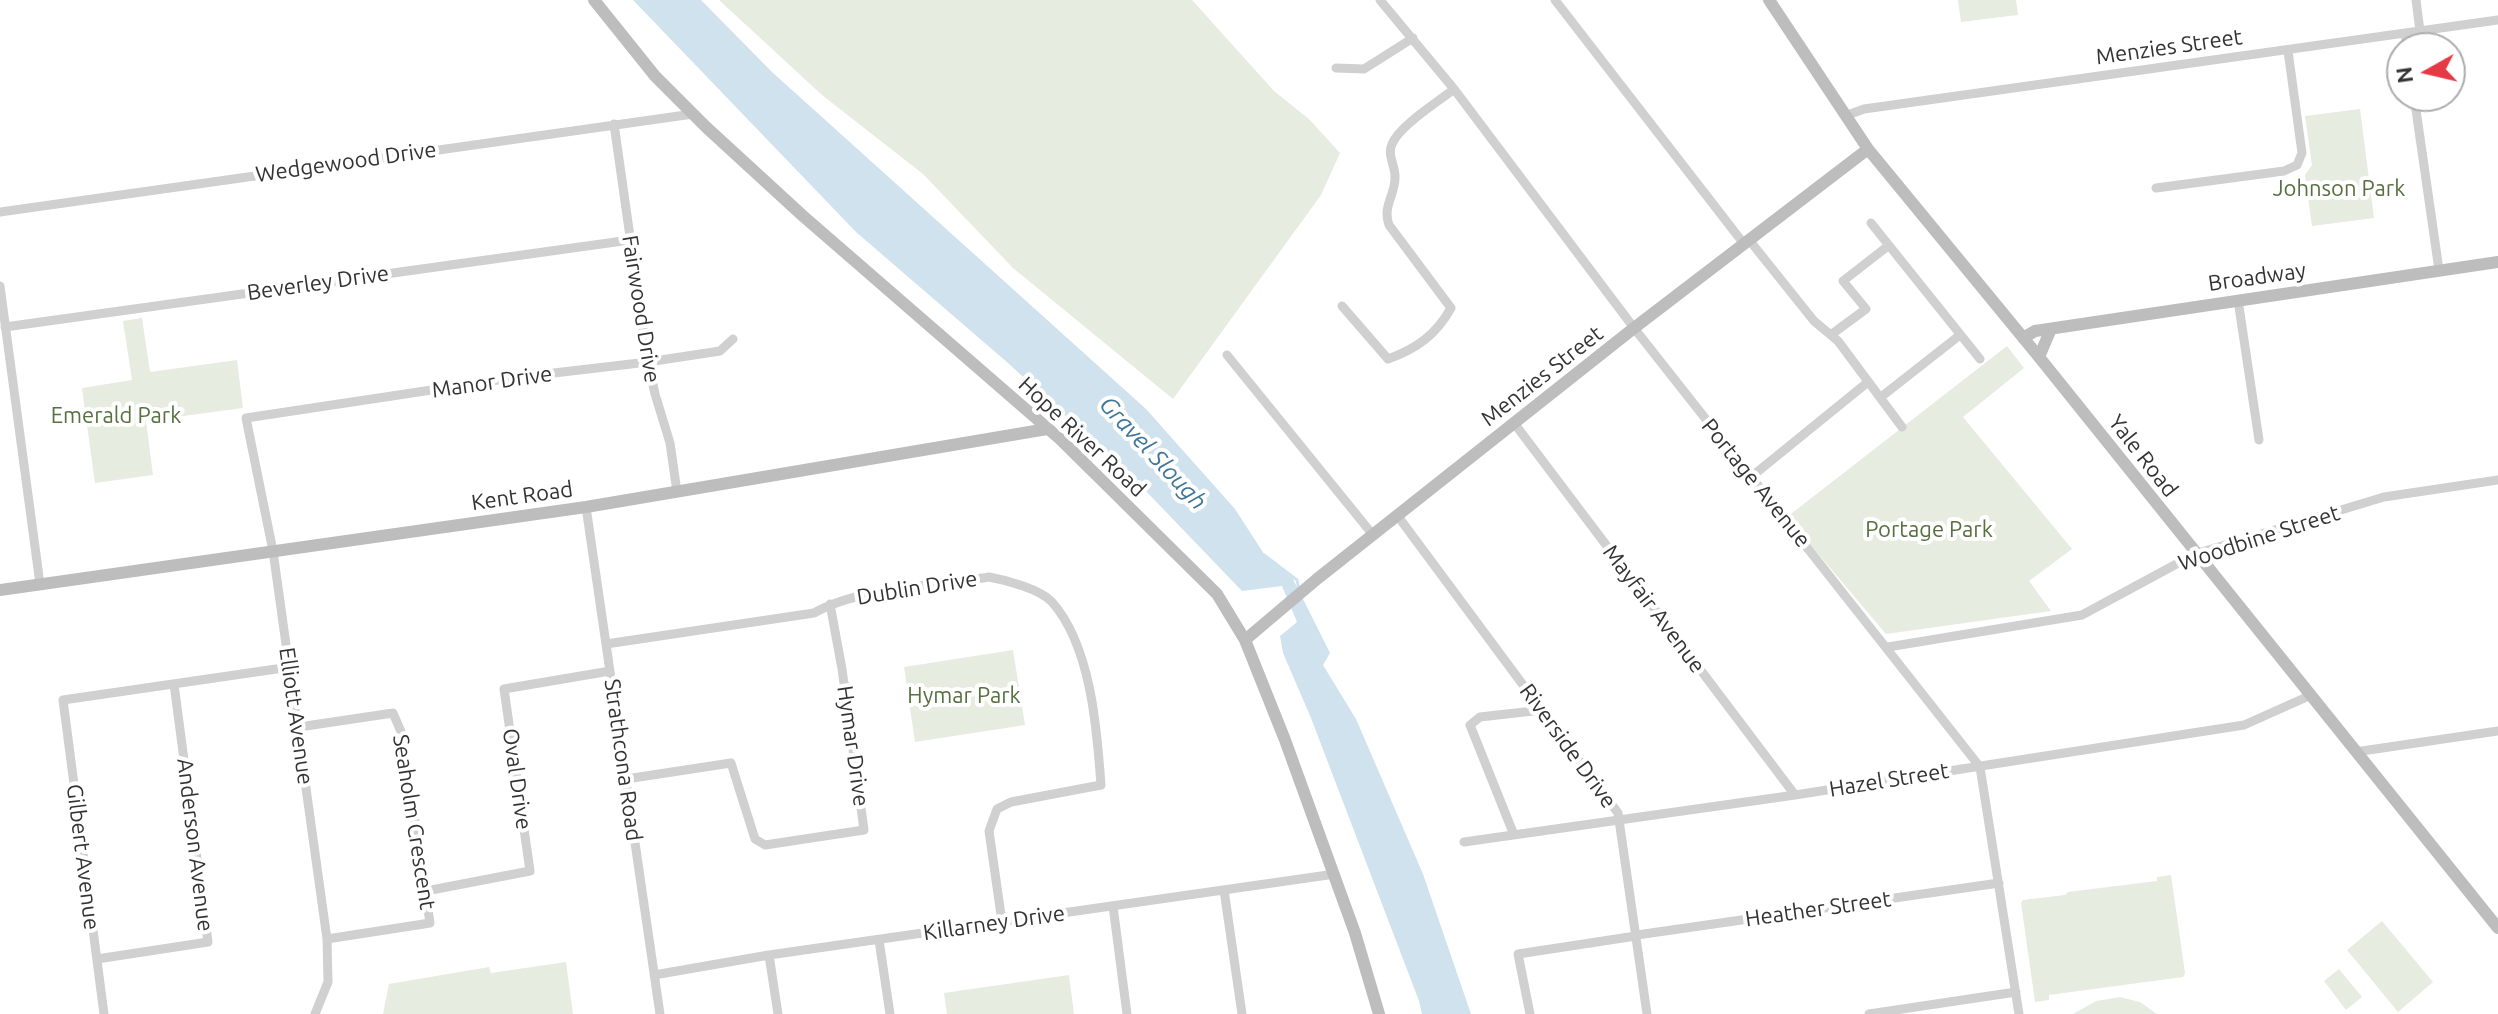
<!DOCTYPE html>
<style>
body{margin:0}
#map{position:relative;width:2498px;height:1014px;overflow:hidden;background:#fff;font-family:Ubuntu,sans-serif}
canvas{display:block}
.north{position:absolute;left:2386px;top:32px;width:80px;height:80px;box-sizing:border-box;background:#fff;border:2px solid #adadad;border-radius:50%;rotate:262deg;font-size:22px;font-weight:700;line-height:32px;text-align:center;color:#333}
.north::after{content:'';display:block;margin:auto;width:28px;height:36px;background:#e63946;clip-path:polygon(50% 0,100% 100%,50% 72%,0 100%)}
</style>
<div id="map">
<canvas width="2498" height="1014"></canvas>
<div class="north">N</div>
</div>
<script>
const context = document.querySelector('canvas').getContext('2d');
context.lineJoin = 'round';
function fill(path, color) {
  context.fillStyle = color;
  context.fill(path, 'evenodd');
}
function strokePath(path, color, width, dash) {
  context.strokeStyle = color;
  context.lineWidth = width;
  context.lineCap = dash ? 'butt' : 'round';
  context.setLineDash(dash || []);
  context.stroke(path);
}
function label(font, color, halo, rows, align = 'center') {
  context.font = font + ' Ubuntu,sans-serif';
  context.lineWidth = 8;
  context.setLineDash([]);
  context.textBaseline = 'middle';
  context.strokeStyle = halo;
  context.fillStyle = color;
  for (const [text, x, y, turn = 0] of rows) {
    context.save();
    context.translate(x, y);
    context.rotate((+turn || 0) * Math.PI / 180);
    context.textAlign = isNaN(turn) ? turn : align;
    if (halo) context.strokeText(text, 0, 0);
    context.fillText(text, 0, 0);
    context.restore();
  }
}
fill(new Path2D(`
 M719 0H1192L1274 91 1310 120 1340 153 1321 195 1173 399 1013 268 923 174 822 95Z
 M1958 0H2016L2018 15 1961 22Z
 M2360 109 2374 218 2312 226 2305 175 2312 165 2305 116Z
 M142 318 150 372 237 360 243 408 146 421 153 475 95 483 82 388 132 380 123 321Z
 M2007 346 2024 368 1963 417 2072 549 2029 581 2051 611 1886 634 1787 517Z
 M1013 650 1025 725 915 742 904 667Z
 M2171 875 2185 973 2183 977 2049 995V1000L2035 1002 2021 903 2023 900 2065 895 2068 892 2157 881V877Z
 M2382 921 2433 982 2398 1012 2347 950Z
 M566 962 573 1014H383L389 984 489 967 491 973Z
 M2339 969 2362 997 2346 1010 2324 981Z
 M1069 975 1074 1014H947L944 993Z
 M2120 997 2140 1002 2157 1014H2073L2096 1001Z`), '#e6ecdf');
fill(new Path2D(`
 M633 0H701L772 72 1146 409 1235 509 1266 557 1292 577 1330 653 1323 665 1356 719 1423 874 1471 1014H1422L1419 1001 1311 718 1283 653 1280 636 1297 622 1282 586 1242 591 1142 487 1008 363 856 232Z`), '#cfe2ee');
strokePath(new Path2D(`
 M1264 555 1297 580 1299 590`), '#cfe2ee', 3);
strokePath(new Path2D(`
 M1380 0 1454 89 1634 328 1980 767 2019 1014
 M1555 0 1744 244
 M2416 0 2420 31
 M2405 33 2407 48
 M1336 68 1364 69 1413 38
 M2414 96 2439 270
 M1845 116 1864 109 2498 20
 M614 124 647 356 655 394 670 443 677 492
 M2156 188 2284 171 2297 165 2302 153 2288 51
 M0 212 693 114
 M1871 223 1980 359
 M1750 241 1814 321 1838 341 1902 427
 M0 286 40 584
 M2238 300 2259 440
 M1342 306 1388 359C1416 349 1436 335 1451 308L1389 225C1382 206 1396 194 1395 176 1395 165 1387 155 1392 144 1399 126 1438 102 1454 89
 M5 327 630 240
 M1832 334 1866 309 1843 281 1888 246
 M1227 355 1373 535
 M1881 397 1960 335
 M1514 423 1795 795
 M1751 477 1868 382
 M586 507 660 1014
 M1397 515 1618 813 1647 1014
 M606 644 814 613C859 587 936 586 989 577 1006 580 1040 589 1052 602 1091 646 1097 729 1101 785L1011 802 997 809 989 831 1002 922
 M1888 647 2082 615 2195 554 2384 497 2498 480
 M299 727 393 713 402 734 430 923 327 939
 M2355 752 2498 731
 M626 779 731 763 755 839 765 845 864 830 842 669 830 604
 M1514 835 1470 725 1480 717 1542 710
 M1464 842 1795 795 2244 725 2309 696
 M1224 890 1242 1014
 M426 891 530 871 504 689 610 671
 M1113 906 1127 1014
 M1637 935 1999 883
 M879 940 890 1014
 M769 955 778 1014
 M97 959 208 942 174 684
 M654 975 769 955 1335 874
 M104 1014 63 700 290 667
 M315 1014 328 982 327 939 273 551 246 418 511 378 648 362 720 351 733 339
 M1530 1014 1518 954 1636 936
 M1869 1014 2016 992`), '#d0d0d0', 9);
strokePath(new Path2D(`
 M594 0 655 76 706 127 803 216 1060 439 1217 594 1245 640 1285 740 1355 933 1379 1014
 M1769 0 1868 149 2039 357 2498 928
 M2023 338 2035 331 2498 262
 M2039 357 2051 329
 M0 590 586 507 1047 429
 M1245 640 1317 579 1634 328 1868 149`), '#bdbdbd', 12);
label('22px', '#333', '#fff', [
 ["Menzies Street",2169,47,-8],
 ["Wedgewood Drive",346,162,-8],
 ["Broadway",2257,277,-8],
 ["Beverley Drive",318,283,-8],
 ["Fairwood Drive",641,309,81],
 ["Menzies Street",1542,376,-38],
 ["Manor Drive",492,382,-8],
 ["Hope River Road",1082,437,43],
 ["Yale Road",2143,456,52],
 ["Portage Avenue",1756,483,51],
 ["Kent Road",522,496,-8],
 ["Woodbine Street",2259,538,-18],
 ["Dublin Drive",917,588,-9],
 ["Mayfair Avenue",1654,609,53],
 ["Elliott Avenue",296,716,82],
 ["Hymar Drive",853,746,82],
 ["Riverside Drive",1568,746,54],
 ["Strathcona Road",623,760,82],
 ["Oval Drive",517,779,82],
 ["Hazel Street",1889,780,-9],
 ["Seaholm Crescent",414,822,81],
 ["Anderson Avenue",195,845,83],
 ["Gilbert Avenue",83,857,83],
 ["Heather Street",1818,909,-8],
 ["Killarney Drive",994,923,-8]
]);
label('22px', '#56703f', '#fff', [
 ["Johnson Park",2339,189],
 ["Emerald Park",116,416],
 ["Portage Park",1929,530],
 ["Hymar Park",964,696]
]);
label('italic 24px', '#3f7597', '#fff', [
 ["Gravel Slough",1153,453,47]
]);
</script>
